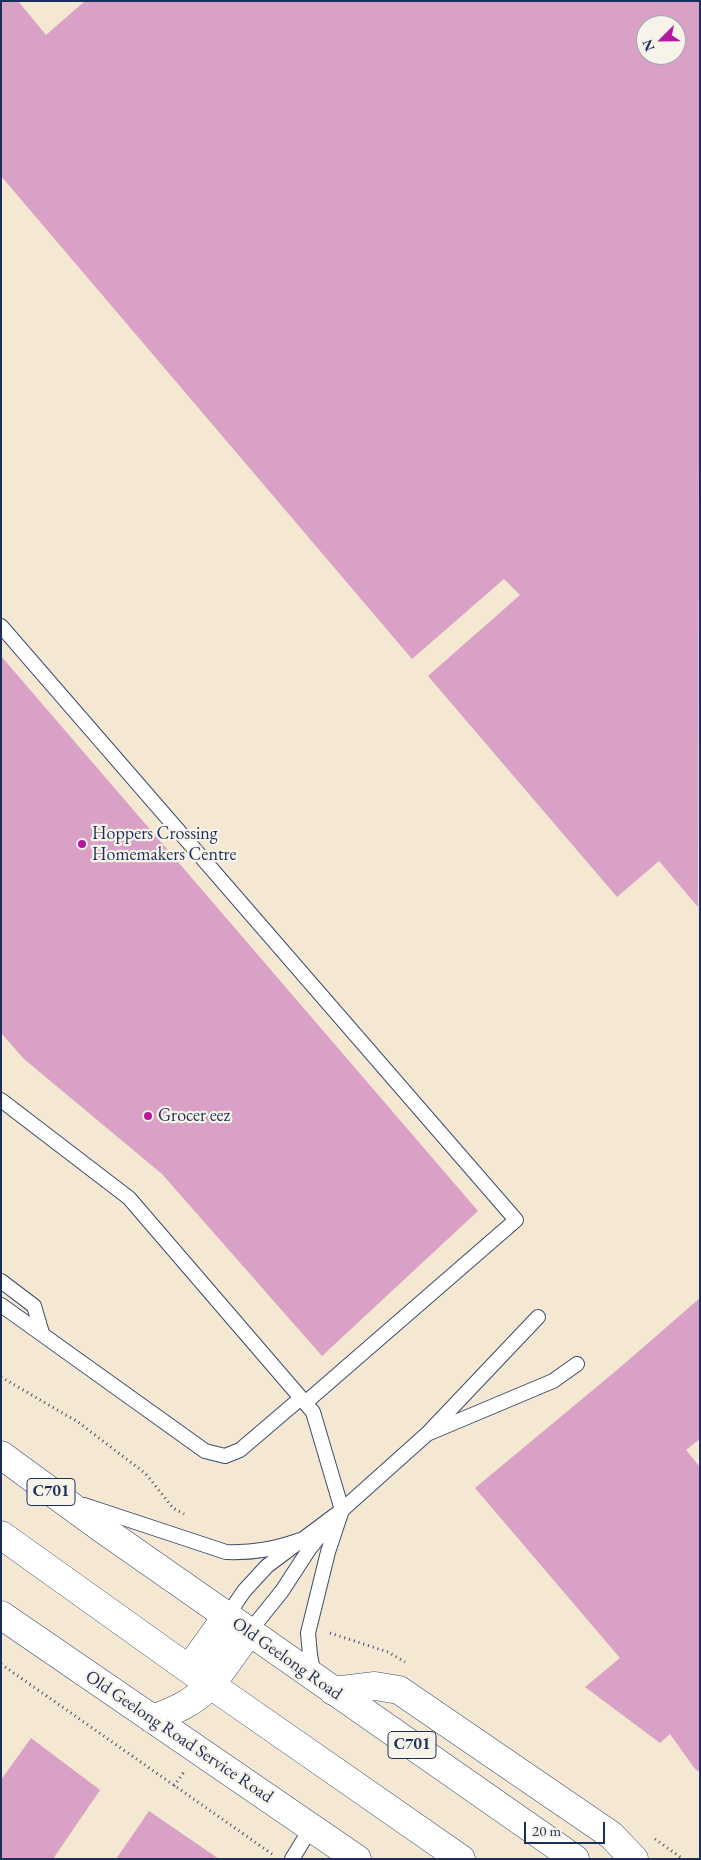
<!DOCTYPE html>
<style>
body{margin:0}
#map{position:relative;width:701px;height:1860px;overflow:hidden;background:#f4e8d2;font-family:"EB Garamond",serif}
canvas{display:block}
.frame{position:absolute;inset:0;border:2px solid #1b2f5e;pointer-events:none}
.north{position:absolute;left:636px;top:15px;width:50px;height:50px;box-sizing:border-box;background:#f7f3e8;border:1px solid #9fa5b1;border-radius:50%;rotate:247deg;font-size:14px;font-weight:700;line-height:20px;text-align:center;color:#1b2f5e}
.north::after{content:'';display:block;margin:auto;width:18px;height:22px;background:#b5179e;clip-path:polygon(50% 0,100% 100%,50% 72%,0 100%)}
.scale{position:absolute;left:524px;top:1822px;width:81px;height:22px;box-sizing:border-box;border:2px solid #1b2f5e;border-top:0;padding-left:6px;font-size:15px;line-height:18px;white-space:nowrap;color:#1b2f5e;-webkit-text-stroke:4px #f7f3e8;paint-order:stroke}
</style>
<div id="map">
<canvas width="701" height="1860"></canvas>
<div class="frame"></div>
<div class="north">N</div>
<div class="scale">20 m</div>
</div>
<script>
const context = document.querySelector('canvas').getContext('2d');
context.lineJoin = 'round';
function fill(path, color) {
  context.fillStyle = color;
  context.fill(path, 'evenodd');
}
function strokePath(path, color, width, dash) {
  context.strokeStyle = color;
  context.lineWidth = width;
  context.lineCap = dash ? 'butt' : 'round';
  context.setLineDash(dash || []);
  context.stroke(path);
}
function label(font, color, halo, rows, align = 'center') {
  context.font = font + ' "EB Garamond",serif';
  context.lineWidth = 4.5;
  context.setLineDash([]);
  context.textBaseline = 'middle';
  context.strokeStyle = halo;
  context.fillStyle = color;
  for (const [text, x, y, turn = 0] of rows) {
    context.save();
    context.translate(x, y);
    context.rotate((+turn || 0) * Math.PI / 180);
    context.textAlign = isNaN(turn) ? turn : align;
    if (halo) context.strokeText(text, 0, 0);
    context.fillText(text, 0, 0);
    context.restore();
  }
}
fill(new Path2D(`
 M1 1H18L46 35 85 1H700L698 907 659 861 617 897 428 676 520 595 504 579 412 659 1 176ZM646 25H676V55H646Z
 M1 656 478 1211 322 1356 162 1174 24 1059 1 1033Z
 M700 1298V1439L686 1450 700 1467V1772L695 1769 670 1734 660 1743 585 1687 620 1658 475 1488 617 1370Z
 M31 1738 100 1790 53 1859H1V1780Z
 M149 1811 219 1859H116Z`), '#d9a1c5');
const lane = new Path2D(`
 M1 626 516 1220 305 1403
 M1 1100 129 1198 301 1398 313 1412 342 1510 427 1434
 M1 1281 34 1306 42 1333
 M1 1305 205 1451 225 1456 240 1450 301 1398
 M538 1317 427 1434 553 1381 577 1364
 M84 1505 226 1552C254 1553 274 1549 300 1540
 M227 1616 244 1591 267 1566 342 1510
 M249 1632 282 1591 310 1548 329 1525
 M314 1676 310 1655 308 1633 328 1552 342 1510
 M292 1859 311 1828`);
const street = new Path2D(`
 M1 1615 357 1859
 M333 1691 375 1686 399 1690 611 1835 634 1859
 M152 1719C177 1710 192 1703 211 1685`);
const primary = new Path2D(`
 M1 1455 101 1528 575 1859
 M1 1535 211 1685 461 1859
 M189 1669 227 1616
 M211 1685 249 1632`);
strokePath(lane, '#3c4b6f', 16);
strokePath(street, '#3c4b6f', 29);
strokePath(primary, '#3c4b6f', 29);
strokePath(new Path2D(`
 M1 1377 78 1422 146 1474 173 1508 184 1514
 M330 1633 388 1652 405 1662
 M1 1664 272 1854
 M174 1786 184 1772
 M655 1839 683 1859`), '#3c4b6f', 3, [1, 4]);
strokePath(lane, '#fff', 14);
strokePath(street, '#fff', 28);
strokePath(primary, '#fff', 28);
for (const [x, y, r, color] of [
 [82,844,5,"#b5179e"],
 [148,1116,5,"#b5179e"]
]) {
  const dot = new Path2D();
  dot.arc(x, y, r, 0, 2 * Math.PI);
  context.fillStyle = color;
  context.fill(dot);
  strokePath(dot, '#f7f3e8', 2);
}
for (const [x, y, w] of [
 [51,1492,48],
 [412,1745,48]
]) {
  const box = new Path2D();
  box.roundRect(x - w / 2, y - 13.5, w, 27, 4);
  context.fillStyle = '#f7f3e8';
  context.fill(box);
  strokePath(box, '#1b2f5e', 1);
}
label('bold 16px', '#1b2f5e', null, [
 ["C701",51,1492],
 ["C701",412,1745]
]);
label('18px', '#1b2f5e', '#f7f3e8', [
 ["Hoppers Crossing",92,834],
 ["Homemakers Centre",92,855],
 ["Grocer eez",158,1116]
], 'left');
label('18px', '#1b2f5e', '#f7f3e8', [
 ["Old Geelong Road",287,1659,35],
 ["Old Geelong Road Service Road",179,1737,34]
]);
</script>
